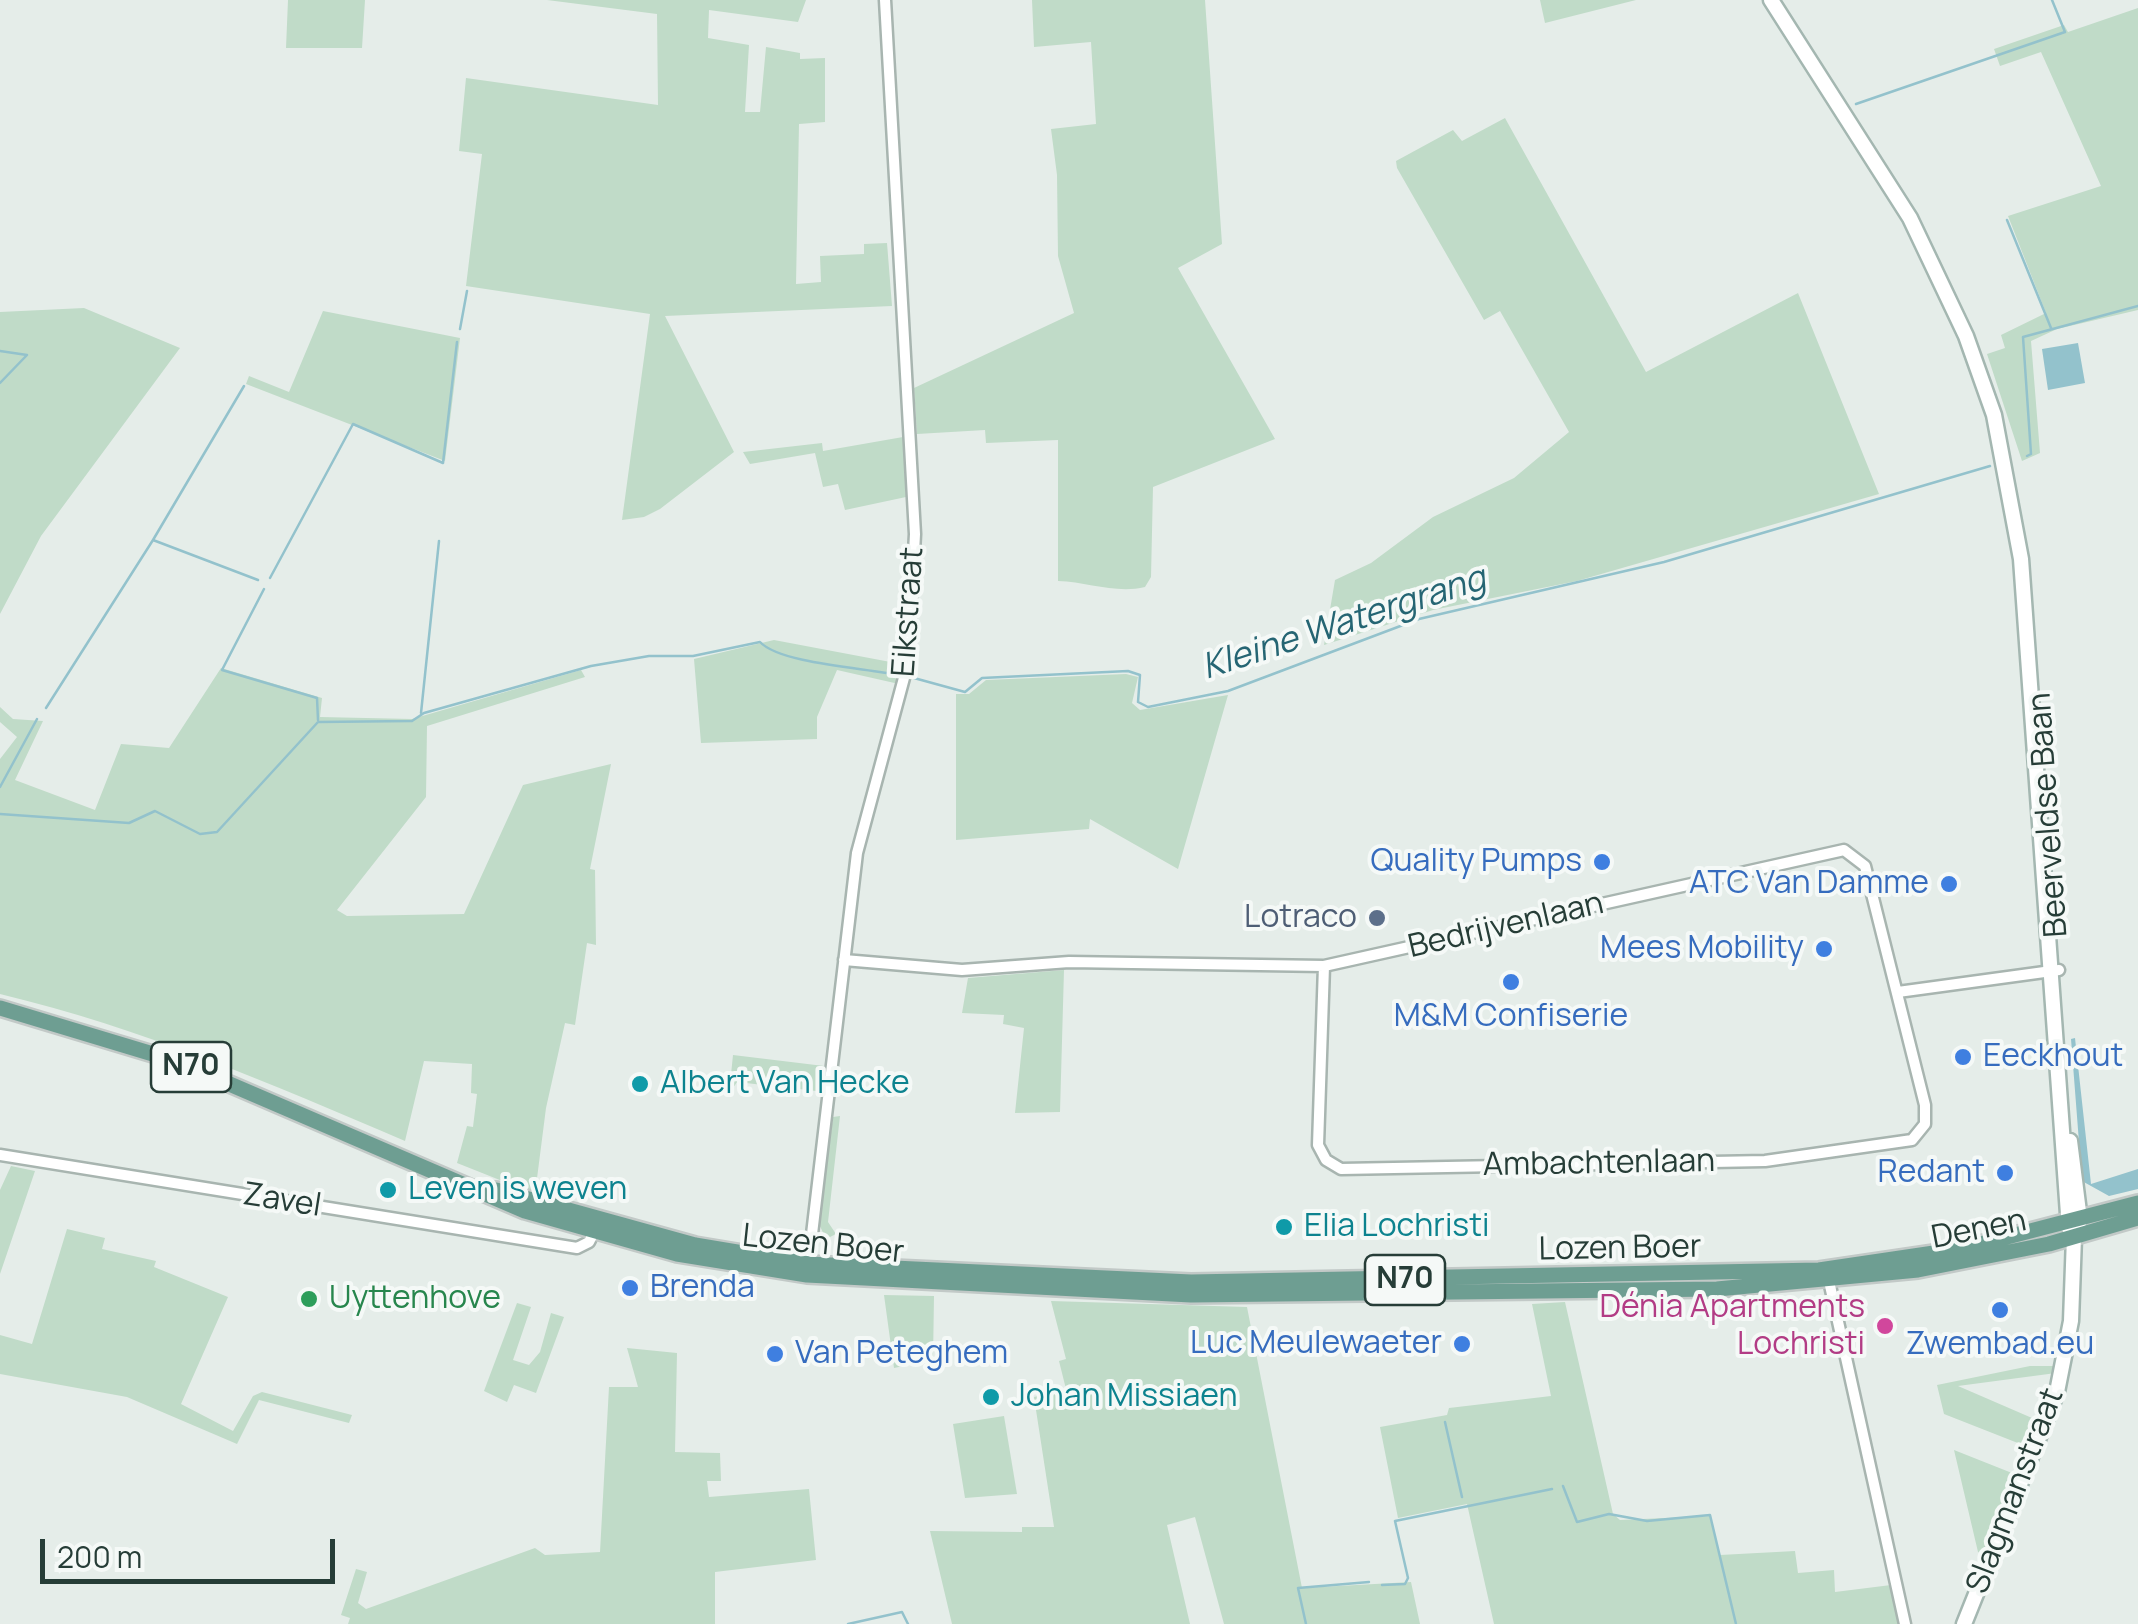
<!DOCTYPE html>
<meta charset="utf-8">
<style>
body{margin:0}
#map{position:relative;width:2138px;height:1624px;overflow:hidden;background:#e5ede9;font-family:Manrope,sans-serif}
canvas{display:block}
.scale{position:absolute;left:40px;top:1539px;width:295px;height:45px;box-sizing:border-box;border:5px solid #263d37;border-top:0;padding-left:12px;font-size:30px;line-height:35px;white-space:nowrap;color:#263d37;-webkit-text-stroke:8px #f5f9f7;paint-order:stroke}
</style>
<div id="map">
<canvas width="2138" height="1624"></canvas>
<div class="scale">200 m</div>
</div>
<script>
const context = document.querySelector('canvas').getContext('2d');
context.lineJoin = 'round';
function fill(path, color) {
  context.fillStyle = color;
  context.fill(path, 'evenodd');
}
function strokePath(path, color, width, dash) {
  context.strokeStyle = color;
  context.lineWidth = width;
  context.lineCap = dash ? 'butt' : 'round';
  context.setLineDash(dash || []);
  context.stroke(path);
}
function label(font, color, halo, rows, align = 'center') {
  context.font = font + ' Manrope,sans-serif';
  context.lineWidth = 8;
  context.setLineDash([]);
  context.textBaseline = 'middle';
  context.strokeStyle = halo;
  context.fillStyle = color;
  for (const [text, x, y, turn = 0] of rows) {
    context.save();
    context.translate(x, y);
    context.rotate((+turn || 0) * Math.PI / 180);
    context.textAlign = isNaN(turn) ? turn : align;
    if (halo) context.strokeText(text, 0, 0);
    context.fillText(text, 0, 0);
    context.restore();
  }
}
fill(new Path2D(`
 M288 0H365L362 48H286Z
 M547 0H806L798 22 709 10 708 38 749 45 745 112H760L766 47 800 53V59L825 58V122L799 124 796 284 821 282 820 256 864 254V244L887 243 892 306 665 316 734 452 660 509 644 517 622 520 650 314 466 286 482 154 459 151 466 78 658 105 657 14Z
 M1032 0H1205L1222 244 1178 268 1275 439 1153 487 1151 577 1145 587C1116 594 1088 582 1058 581V440L986 443 985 430 917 434 914 388 1074 313 1058 256 1057 175 1051 129 1096 124 1091 42 1034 47Z
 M1540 0H1636L1545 23Z
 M2138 8V310L2057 329 2031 341 2040 453 2022 461 1987 354 2005 348 2001 335 2046 313 2008 216 2101 186 2041 52 2000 66 1994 49 2064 25 2068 32Z
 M1505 118 1646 372 1798 293 1879 494 1577 581 1433 610 1324 645 1335 580 1371 563 1433 517 1514 478 1569 432 1500 311 1484 320 1397 168 1396 161 1453 130 1462 141Z
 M84 308 180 348 41 536 0 614V312Z
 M323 311 460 338 445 461 246 384 249 376 289 392Z
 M903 437 906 497 845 510 838 484 823 487 815 453 750 464 743 452 822 443 823 451Z
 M774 640 901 664 899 684 837 670 817 717V739L701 743 694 659Z
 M221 668 322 698 320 717 412 719 581 670 585 677 427 726 426 797 337 910 347 916 464 914 523 785 611 764 590 869 595 870 596 945 587 943 575 1025 565 1023 546 1108 535 1194 457 1163 467 1126 473 1127 477 1094 471 1093 472 1064 424 1061 405 1141C272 1084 142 1028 0 994V759L17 737 0 722V707L13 719 43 721 15 780 95 810 121 744 169 748Z
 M1126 674 1138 677 1132 703 1140 710 1228 695 1178 869 1090 819 1089 829 956 840V694H969L986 680Z
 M1064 970 1060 1112 1015 1113 1024 1028 1003 1024 1004 1015 962 1013 968 978Z
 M733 1055 824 1066 825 1092 737 1082 729 1094Z
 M840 1116 828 1222 836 1234 826 1239 819 1224 833 1117Z
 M11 1166 35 1171 0 1274V1190Z
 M67 1229 105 1238 102 1249 156 1261 154 1267 228 1297 181 1404 233 1431 253 1396 262 1392 352 1415 349 1423 259 1400 237 1444 127 1397 0 1374V1335L32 1344Z
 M884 1295 934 1296 933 1360 894 1368Z
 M1051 1301 1247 1307 1302 1588 1411 1582 1420 1624H1224L1195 1517 1167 1525 1190 1624H952L930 1531 1022 1532V1527H1054L1034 1397 1066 1389 1059 1361 1066 1359Z
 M1565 1302 1613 1514 1620 1520 1710 1516 1720 1555 1795 1551 1798 1573 1834 1570 1835 1592 1891 1585 1900 1624H1494L1467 1504 1398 1518 1380 1427 1447 1415 1449 1408 1551 1396 1532 1304Z
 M517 1303 531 1307 513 1360 529 1365 540 1352 551 1313 564 1317 536 1393 514 1385 507 1402 484 1391Z
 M627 1348 677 1353 675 1452 720 1453 721 1481H707L709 1497 809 1489 816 1560 715 1572V1624H348L350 1618 341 1615 356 1569 367 1572 358 1603 366 1609 535 1548 545 1555 600 1552 609 1387H638Z
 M2030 1366H2058L2056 1373 1958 1386 2039 1421 2028 1447 1944 1414 1937 1385Z
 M1004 1416 1017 1494 965 1498 953 1424Z
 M1954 1450 2017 1475 1983 1555 1978 1552Z`), '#c0dbc8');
fill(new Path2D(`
 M2078 343 2085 383 2048 390 2042 349Z
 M2075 1038 2091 1184 2138 1169V1189L2109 1196 2082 1181 2071 1039Z`), '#93c2cc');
strokePath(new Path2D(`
 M1856 104 2065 32 2052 0
 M2007 220 2051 328
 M460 329 467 291
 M0 351 27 355 0 383
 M2027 456 2031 454 2023 337 2138 306
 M153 540 244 386
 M270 578 353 424 443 463 457 342
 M264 589 222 670 317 698 318 720
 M914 678 965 692 982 678 1128 671 1140 675 1138 702 1148 707 1228 691 1419 619 1664 562 1990 466
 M46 708 153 540 258 580
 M421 713 439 541
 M0 787 37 719
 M0 814 129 823 155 811 200 834 217 832 318 722 412 721 424 713 591 666 649 656H693L760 642C781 664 866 668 898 675
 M1445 1422 1462 1497
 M1563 1486 1577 1522 1609 1514 1647 1521 1710 1515 1736 1624
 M1382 1585 1405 1584 1408 1578 1395 1521 1552 1489
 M848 1624 902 1612 908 1624
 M1306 1624 1298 1588 1369 1582`), '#93c2cc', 2.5);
const street = new Path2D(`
 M844 960 962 970 1069 962 1324 966 1844 850 1865 866 1925 1105V1124L1912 1140 1765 1161 1341 1169 1326 1160 1318 1145 1324 966
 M1898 992 2059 970
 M0 1155 577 1248 589 1242 596 1228
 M808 1268 857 853 908 663 915 534 885 0
 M1829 1281 1905 1624`);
const secondary = new Path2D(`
 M1771 0 1910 218 1966 336 1994 415 2021 559 2069 1228
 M1964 1624 2057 1392 2071 1321 2074 1237 2080 1220 2070 1141`);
const primary = new Path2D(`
 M0 1008 176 1061 525 1211 677 1254 807 1275 1191 1295 1717 1289 1918 1270 2049 1244 2138 1218
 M496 1190 695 1245 809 1264 1191 1282 1819 1270 1961 1249 2138 1203`);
strokePath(street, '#a8b5b0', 15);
strokePath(secondary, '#a4b7b1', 19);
strokePath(primary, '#c2c9c7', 20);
strokePath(street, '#fff', 10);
strokePath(secondary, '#fff', 14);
strokePath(primary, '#6e9e92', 15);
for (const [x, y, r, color] of [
 [1602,862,10,"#3f7fe0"],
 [1949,884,10,"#3f7fe0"],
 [1377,918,10,"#5c6f8a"],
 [1824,949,10,"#3f7fe0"],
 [1511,982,10,"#3f7fe0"],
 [1963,1057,10,"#3f7fe0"],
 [640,1084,10,"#0f9aa8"],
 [2005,1173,10,"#3f7fe0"],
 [388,1190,10,"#0f9aa8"],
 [1284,1227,10,"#0f9aa8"],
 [630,1288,10,"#3f7fe0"],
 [309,1299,10,"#2e9e5b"],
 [2000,1310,10,"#3f7fe0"],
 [1885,1326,10,"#d1479c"],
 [1462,1344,10,"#3f7fe0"],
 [775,1354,10,"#3f7fe0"],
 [991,1397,10,"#0f9aa8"]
]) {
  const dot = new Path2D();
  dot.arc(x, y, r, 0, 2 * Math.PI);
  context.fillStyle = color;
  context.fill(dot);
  strokePath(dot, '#f5f9f7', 4);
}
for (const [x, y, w] of [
 [191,1067,80],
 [1405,1280,80]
]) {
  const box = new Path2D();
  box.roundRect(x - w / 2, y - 25, w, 50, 8);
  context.fillStyle = '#f5f9f7';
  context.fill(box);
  strokePath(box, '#263d37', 2.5);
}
label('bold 30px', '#263d37', null, [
 ["N70",191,1067],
 ["N70",1405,1280]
]);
label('32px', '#263d37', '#f5f9f7', [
 ["Eikstraat",909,612,-86],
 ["Beerveldse Baan",2049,815,-94],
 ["Bedrijvenlaan",1506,926,-13],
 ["Ambachtenlaan",1599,1164,-1],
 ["Zavel",282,1201,9],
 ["Denen",1979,1230,-11],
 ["Lozen Boer",823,1245,6],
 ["Lozen Boer",1620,1249,-1],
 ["Slagmanstraat",2016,1491,-69]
]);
label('32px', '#366cbe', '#f5f9f7', [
 ["Quality Pumps",1582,862],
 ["ATC Van Damme",1929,884],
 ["Mees Mobility",1804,949],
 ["M&M Confiserie",1511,1017,"center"],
 ["Eeckhout",1983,1057,"left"],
 ["Redant",1985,1173],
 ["Brenda",650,1288,"left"],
 ["Luc Meulewaeter",1442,1344],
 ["Zwembad.eu",2000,1345,"center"],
 ["Van Peteghem",795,1354,"left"]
], 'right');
label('32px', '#4e5e75', '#f5f9f7', [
 ["Lotraco",1357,918]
], 'right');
label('32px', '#0d838f', '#f5f9f7', [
 ["Albert Van Hecke",660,1084],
 ["Leven is weven",408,1190],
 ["Elia Lochristi",1304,1227],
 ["Johan Missiaen",1011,1397]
], 'left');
label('32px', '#27864d', '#f5f9f7', [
 ["Uyttenhove",329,1299]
], 'left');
label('32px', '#b23c85', '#f5f9f7', [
 ["Dénia Apartments",1865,1308],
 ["Lochristi",1865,1345]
], 'right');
label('italic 35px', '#256573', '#f5f9f7', [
 ["Kleine Watergrang",1344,624,-18]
]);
</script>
